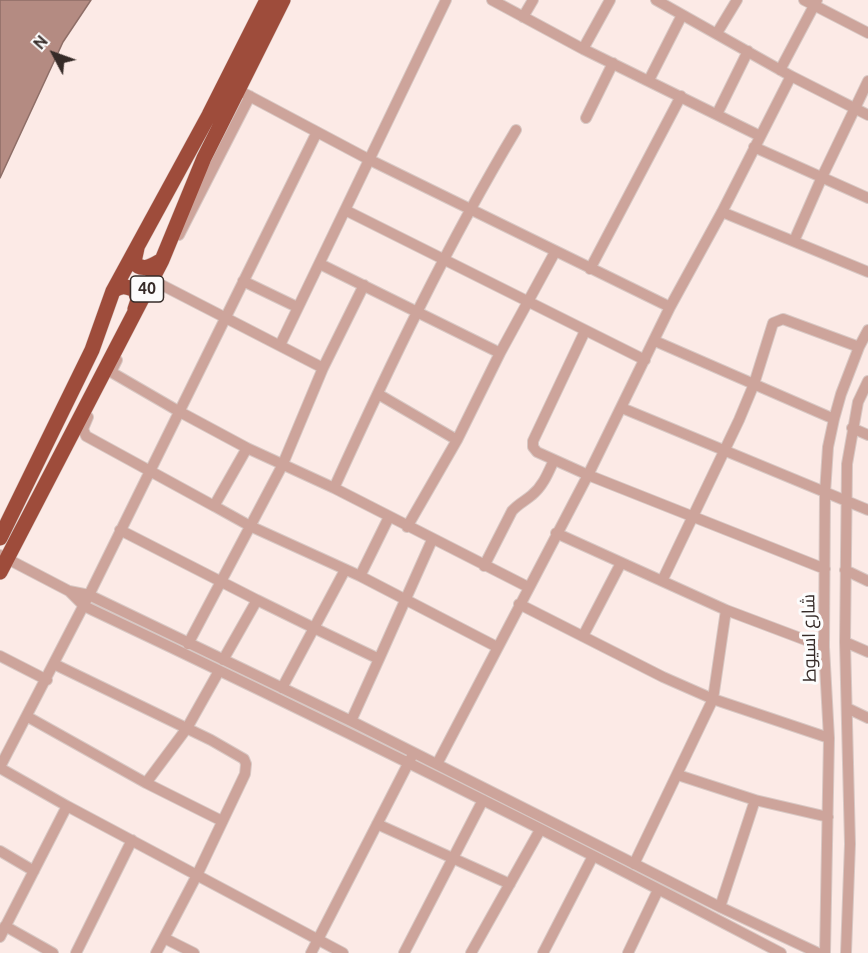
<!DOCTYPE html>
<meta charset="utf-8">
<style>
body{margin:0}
#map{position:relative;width:868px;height:953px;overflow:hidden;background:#fceae6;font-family:Ubuntu,sans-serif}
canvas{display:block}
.north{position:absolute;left:24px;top:24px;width:60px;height:60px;-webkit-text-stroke:4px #fcfcfc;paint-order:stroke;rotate:311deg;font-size:16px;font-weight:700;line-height:24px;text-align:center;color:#362b28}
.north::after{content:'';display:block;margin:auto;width:21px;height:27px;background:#362b28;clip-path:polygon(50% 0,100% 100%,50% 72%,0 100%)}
</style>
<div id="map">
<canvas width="868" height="953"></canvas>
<div class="north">N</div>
</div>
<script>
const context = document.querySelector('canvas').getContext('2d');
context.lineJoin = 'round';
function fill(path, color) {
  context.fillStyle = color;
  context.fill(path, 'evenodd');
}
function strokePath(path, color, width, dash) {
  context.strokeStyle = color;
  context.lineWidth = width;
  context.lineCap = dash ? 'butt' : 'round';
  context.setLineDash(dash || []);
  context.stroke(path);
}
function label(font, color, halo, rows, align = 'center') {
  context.font = font + ' Ubuntu,Cairo,sans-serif';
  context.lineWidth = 6;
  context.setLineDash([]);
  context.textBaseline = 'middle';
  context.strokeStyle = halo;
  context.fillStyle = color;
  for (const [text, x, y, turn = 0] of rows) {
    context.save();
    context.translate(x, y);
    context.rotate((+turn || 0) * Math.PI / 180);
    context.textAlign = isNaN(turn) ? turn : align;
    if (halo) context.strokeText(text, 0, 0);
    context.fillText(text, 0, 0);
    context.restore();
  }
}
const water = new Path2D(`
 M0 0H91L63 42 0 178Z`);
fill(water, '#b48b82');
strokePath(water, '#8e6e67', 1.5);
const minor = new Path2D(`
 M492 0 583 49 760 136
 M656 0 791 76 868 115
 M804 0 868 33
 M523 17 533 0
 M717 33 737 0
 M583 49 610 0
 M780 70 817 0
 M791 76 722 212 670 307 588 475 825 569
 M649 80 682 15
 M238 90 368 159 670 307
 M717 114 748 51
 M586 118 613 63
 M754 147 868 198
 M345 210 645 360
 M722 212 868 272
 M179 235 250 96
 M794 241 822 177 868 81
 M320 264 500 353 555 252
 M590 269 681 96
 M243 281 297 307
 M152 290 156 282 323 368 282 466 188 644
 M655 341 834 419
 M280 345 446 0
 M117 360 111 372 180 412 247 448 334 488 528 587
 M323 368 364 285
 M378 394 457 440
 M622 408 868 510
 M88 417 83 429 86 436 214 506 247 448
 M852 428 868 435
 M334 488C389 367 447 245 516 130
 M214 506 250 526 360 576 497 647
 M407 527 457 440 500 353
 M120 530 257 600 223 660
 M556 533 726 610 824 647
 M0 555 69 591 89 595 351 721 720 907 818 953
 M484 566 512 511C518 504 525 501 532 495 543 486 548 473 554 460
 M845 570 868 581
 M360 576 389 517
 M662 581 739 420 754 384 773 323 783 319 859 347
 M69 591 84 606C319 717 551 832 781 953
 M257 600 314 628 345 570
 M519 604 663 677 713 699 829 738
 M583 636 621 563
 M845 642 868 652
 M0 656 47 680
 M54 664 211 740 244 759 246 764 245 774 197 875 164 938 194 953
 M282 688 314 628 379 659 432 540
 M847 708 868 718
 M28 717 146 783 222 821
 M351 721 379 659
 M437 764 588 475 537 452 533 447V441L585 331
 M0 767 89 595 317 132
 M0 768 67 806 343 953
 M678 775 755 800 828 817
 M146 783 187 728 219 671
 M377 824 510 884
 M0 851 34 871
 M634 864 713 699 726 610
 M720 907 755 800
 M5 926 53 953
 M0 937 67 806
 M76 953 132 840
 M156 953 164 938
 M311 953 411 758
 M404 953 483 800
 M471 953 540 830
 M543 953 593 856
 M628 953 658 890
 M825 953 829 738 824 647 825 493 828 447 834 419 841 394 859 347 868 330
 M846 953 850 844 845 642 847 464 858 402 868 381`);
const highway = new Path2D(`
 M137 248 134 262C142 273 153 265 162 260
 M113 291C121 285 126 286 135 290L138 300 135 309
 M0 538 92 350 113 291 209 115 267 0
 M0 572 162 260 204 158 283 0`);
strokePath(minor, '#d8c8c4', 12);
strokePath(highway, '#d8c8c4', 16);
strokePath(minor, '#cda49b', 10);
strokePath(highway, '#9e4c3b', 15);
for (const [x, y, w] of [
 [147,289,33]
]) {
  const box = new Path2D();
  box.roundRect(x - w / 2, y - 13, w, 26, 4.5);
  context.fillStyle = '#fcfcfc';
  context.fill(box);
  strokePath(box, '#362b28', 1.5);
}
label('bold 16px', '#362b28', null, [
 ["40",147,289]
]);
label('18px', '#362b28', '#fcfcfc', [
 ["شارع اسيوط",809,638,-91]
]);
</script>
